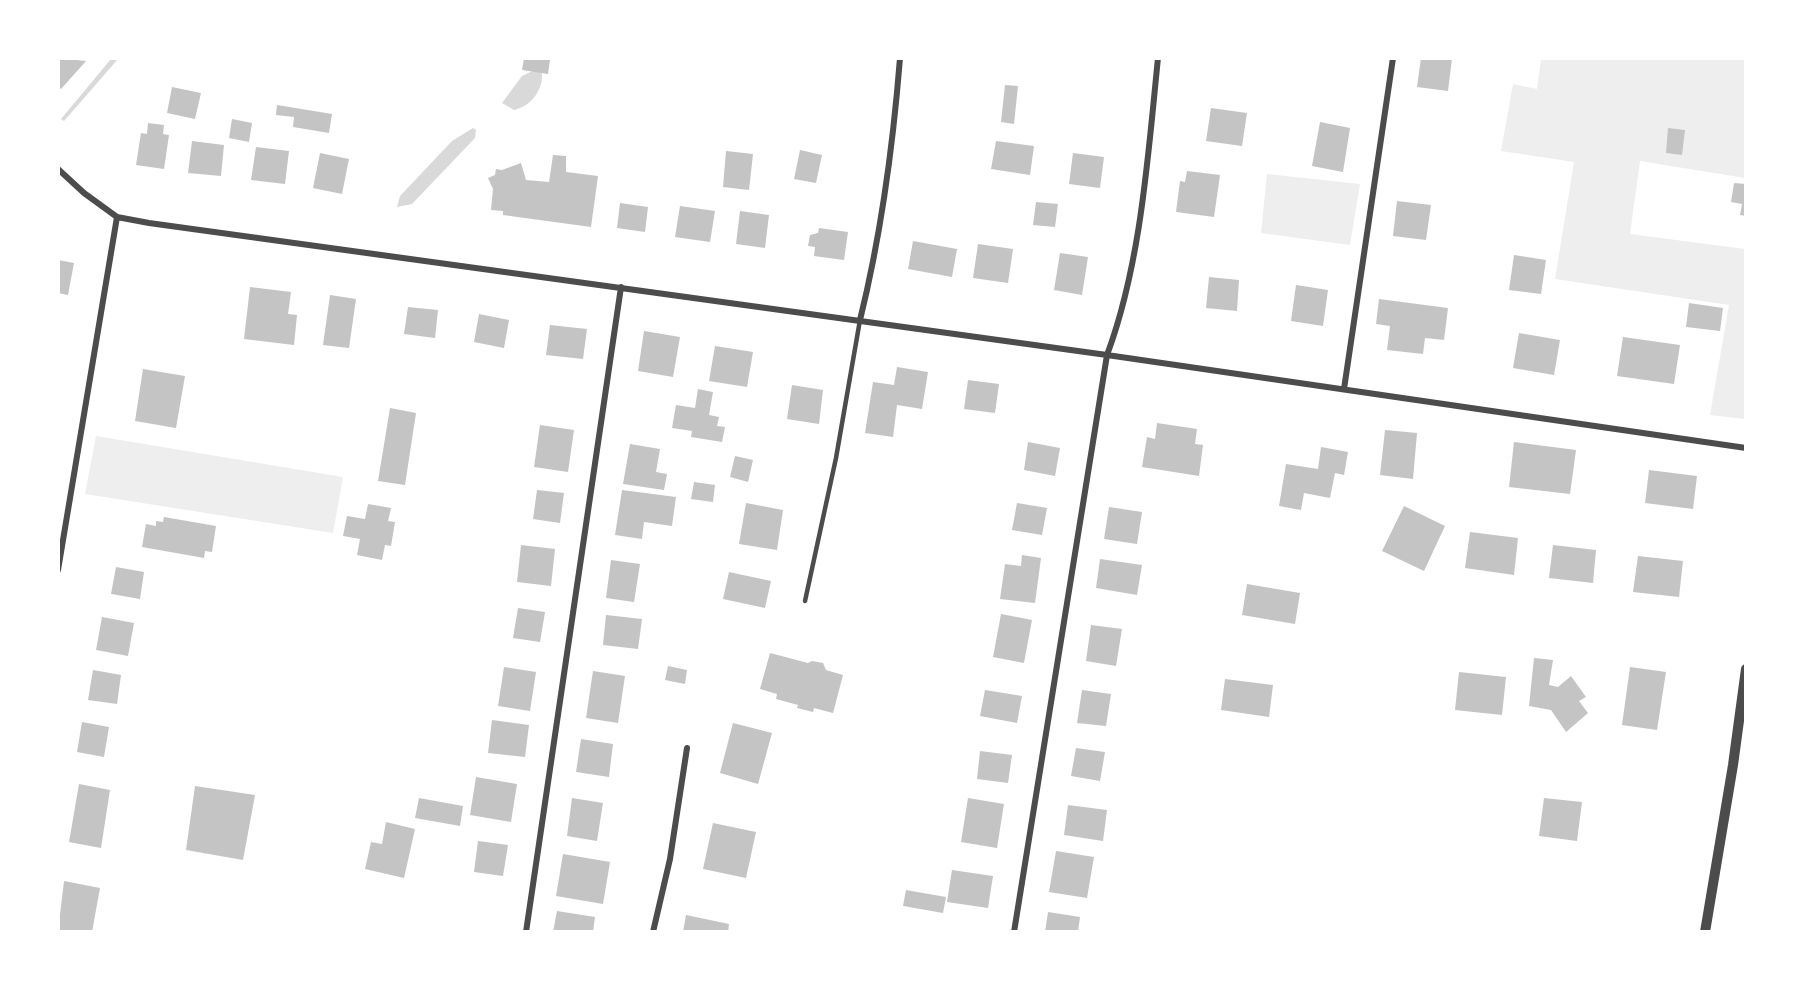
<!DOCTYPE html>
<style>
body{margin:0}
#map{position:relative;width:1804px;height:990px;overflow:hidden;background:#fff;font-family:"Work Sans",sans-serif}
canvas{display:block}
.frame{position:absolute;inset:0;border:60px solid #fff;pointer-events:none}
</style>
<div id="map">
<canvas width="1804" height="990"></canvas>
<div class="frame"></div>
</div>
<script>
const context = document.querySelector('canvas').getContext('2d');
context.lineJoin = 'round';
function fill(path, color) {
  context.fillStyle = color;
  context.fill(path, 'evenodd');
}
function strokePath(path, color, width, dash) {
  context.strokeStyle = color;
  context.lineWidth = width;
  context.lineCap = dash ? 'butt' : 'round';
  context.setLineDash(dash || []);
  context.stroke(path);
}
fill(new Path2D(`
 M1541 59H1745V178L1640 161 1630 234 1745 249V419L1710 415 1729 305 1555 279 1574 162 1501 151 1513 84 1537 89Z
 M1267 174 1360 184 1350 245 1261 233Z
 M96 436 343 477 333 533 85 494Z`), '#eee');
fill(new Path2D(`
 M111 59H118L64 121 61 119Z
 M541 67C546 86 533 106 514 110L502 103 522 76Z
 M473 128 476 130 475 138 412 204 397 207 400 196 452 141Z`), '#d9d9d9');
fill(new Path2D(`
 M58 58 86 61 61 89 58 87Z
 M524 58 550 60 548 74 522 70Z
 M1421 58 1452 59 1448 91 1417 87Z
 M1005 85 1018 86 1014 124 1001 122Z
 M172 87 201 93 195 119 167 113Z
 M277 105 332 114 329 133 293 127 294 117 276 115Z
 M1211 108 1247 113 1242 146 1206 141Z
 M232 119 252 123 249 142 229 138Z
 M1320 122 1350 128 1343 172 1312 166Z
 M148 123 164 125 163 134 169 135 164 169 136 165 141 133 147 134Z
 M1668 128 1685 130 1682 155 1666 153Z
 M192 141 224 145 221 176 188 173Z
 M996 141 1034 146 1030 175 991 169Z
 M256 147 289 151 285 184 251 180Z
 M800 150 822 155 816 183 794 179Z
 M726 151 753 154 749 190 723 187Z
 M320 153 349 159 342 194 313 188Z
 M1073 153 1104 157 1100 188 1069 184Z
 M553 155 566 156V172L598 176 591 227 503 215V211L491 210 493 189 488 178 495 175 496 169 502 170 521 163 526 180 549 182Z
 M1187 171 1220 175 1214 217 1176 212 1180 181 1185 182Z
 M1734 183 1746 184V216L1740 215 1742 204 1731 202Z
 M1397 201 1431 205 1426 240 1393 236Z
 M1036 202 1058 204 1055 227 1033 225Z
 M620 203 648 207 645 232 617 228Z
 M680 206 715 211 710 242 675 237Z
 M740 211 769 215 765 248 736 244Z
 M819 228 848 232 844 260 814 256 815 247 808 246 810 235 818 233Z
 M913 241 957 249 952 277 908 269Z
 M978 244 1013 249 1008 283 973 278Z
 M1060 253 1088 257 1082 295 1054 290Z
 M1514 255 1546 260 1541 294 1509 290Z
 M58 260 74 263 68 295 58 293Z
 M1209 277 1239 280 1237 311 1206 308Z
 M1296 285 1328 290 1323 326 1291 321Z
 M250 287 291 292 288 314 297 315 294 345 244 339Z
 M330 295 356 299 349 348 323 345Z
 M1379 299 1448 308 1444 340 1425 338 1423 354 1387 350 1390 326 1376 324Z
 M1689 303 1723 308 1720 331 1686 327Z
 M408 307 438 310 435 338 404 334Z
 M479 314 509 320 504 348 474 342Z
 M550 325 587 329 583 359 546 355Z
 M644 331 680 337 673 377 638 371Z
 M1519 333 1560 340 1554 375 1513 368Z
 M1623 337 1680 345 1674 384 1617 376Z
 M715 346 753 352 747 387 709 381Z
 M897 367 928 372 922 409 897 405 893 437 865 433 873 382 894 385Z
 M143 369 185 376 176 428 135 421Z
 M968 380 999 384 995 413 964 409Z
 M792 385 823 390 819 424 787 419Z
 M698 389 713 392 709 415 719 417 717 426 725 427 722 442 691 437 692 431 672 428 676 405 695 408Z
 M390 408 416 413 405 485 378 481Z
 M1157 423 1197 429 1195 444 1203 445 1199 476 1142 467 1147 437 1155 439Z
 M540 425 574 430 568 472 534 467Z
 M1385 430 1417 433 1413 479 1380 475Z
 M1028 442 1060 448 1055 476 1024 470Z
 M1514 442 1576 450 1570 494 1509 487Z
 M630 444 660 449 656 472 667 474 664 490 623 484Z
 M1321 447 1348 452 1344 475 1335 473 1330 498 1304 493 1301 510 1279 506 1286 464 1318 469Z
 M735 456 753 460 748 482 730 477Z
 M1649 470 1697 476 1693 509 1645 503Z
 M694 482 715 485 713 502 691 499Z
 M537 490 564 493 560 523 533 519Z
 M622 490 676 497 672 526 644 522 642 539 615 535Z
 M746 503 783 510 777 550 739 544Z
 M1017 503 1047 508 1042 535 1012 530Z
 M368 504 391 508 388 521 395 522 391 546 385 545 382 560 357 555 360 539 343 536 347 516 365 519Z
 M1404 506 1445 526 1424 571 1382 551Z
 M1109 507 1142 512 1137 544 1104 539Z
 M164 517 216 526 212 552 205 551 204 558 142 547 146 524 156 526V521L163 522Z
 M1470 532 1518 538 1514 575 1465 568Z
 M521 545 555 549 551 586 517 582Z
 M1553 545 1596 550 1593 583 1549 578Z
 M1022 555 1041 558 1035 603 1000 599 1005 564 1021 566Z
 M1638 556 1683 561 1679 597 1633 592Z
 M1100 559 1142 565 1137 595 1096 588Z
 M611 560 640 564 634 602 606 598Z
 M116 567 144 572 140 599 111 594Z
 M729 572 771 581 765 608 723 599Z
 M1247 584 1300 593 1295 624 1242 615Z
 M518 608 545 612 540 642 513 638Z
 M1001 614 1032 620 1024 663 993 657Z
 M606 615 642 619 638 649 603 645Z
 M102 617 134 623 128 656 96 650Z
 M1091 625 1122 629 1116 666 1086 661Z
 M770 653 808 663 812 661 823 663 826 670 843 675 833 713 814 708 813 712 797 708 798 705 776 699 777 694 760 689Z
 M1534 658 1553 660 1549 685 1558 687 1571 676 1586 697 1579 701 1588 713 1566 732 1551 710 1529 706Z
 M668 666 687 670 685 684 665 680Z
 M504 667 536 672 530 711 498 706Z
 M1630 667 1666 672 1657 730 1622 725Z
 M93 670 121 675 117 704 88 700Z
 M593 671 625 676 618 723 586 718Z
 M1459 672 1506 677 1502 715 1455 710Z
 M1225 679 1273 685 1269 717 1221 710Z
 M985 690 1022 696 1017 723 980 716Z
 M1082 690 1111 694 1106 726 1077 723Z
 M492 720 529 725 525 757 488 753Z
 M82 722 109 727 104 757 77 752Z
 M733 723 772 733 758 784 720 773Z
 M581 739 613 744 609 777 576 772Z
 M1076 748 1105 752 1100 781 1071 776Z
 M980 751 1012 755 1008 783 977 779Z
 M476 777 517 784 511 822 470 815Z
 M79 784 110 790 101 848 69 842Z
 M195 786 255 795 243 860 186 850Z
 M419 798 463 806 460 826 415 818Z
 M572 798 603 803 597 841 567 836Z
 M968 798 1004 804 997 848 961 842Z
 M1544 798 1582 802 1577 841 1539 836Z
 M1068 805 1107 810 1103 841 1064 835Z
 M386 822 415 829 404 878 365 869 371 842 382 844Z
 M713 823 756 832 746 878 703 869Z
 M478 841 508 845 503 876 474 872Z
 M1056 851 1094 857 1087 898 1049 892Z
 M563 854 610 862 603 904 556 896Z
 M952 870 993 876 988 908 947 902Z
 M64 881 100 888 92 932H58Z
 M906 890 946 897 943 913 903 906Z
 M557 911 595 917 593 932H553Z
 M1048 912 1080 917 1078 932H1045Z
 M686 915 729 924 728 932H683Z`), '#c4c4c4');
strokePath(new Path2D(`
 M805 601 836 458 860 320`), '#4c4c4c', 4.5);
strokePath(new Path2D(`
 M58 169 84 193 117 217 149 223 1107 355 1746 448
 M860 320C881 235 893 146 900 58
 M1344 389 1393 58
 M58 570 117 217
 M526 932 621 287
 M653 932 670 859 687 748
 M1014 932 1107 355C1141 264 1148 155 1158 58`), '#4c4c4c', 6);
strokePath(new Path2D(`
 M1705 932 1733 765 1746 669`), '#4c4c4c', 10);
</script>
